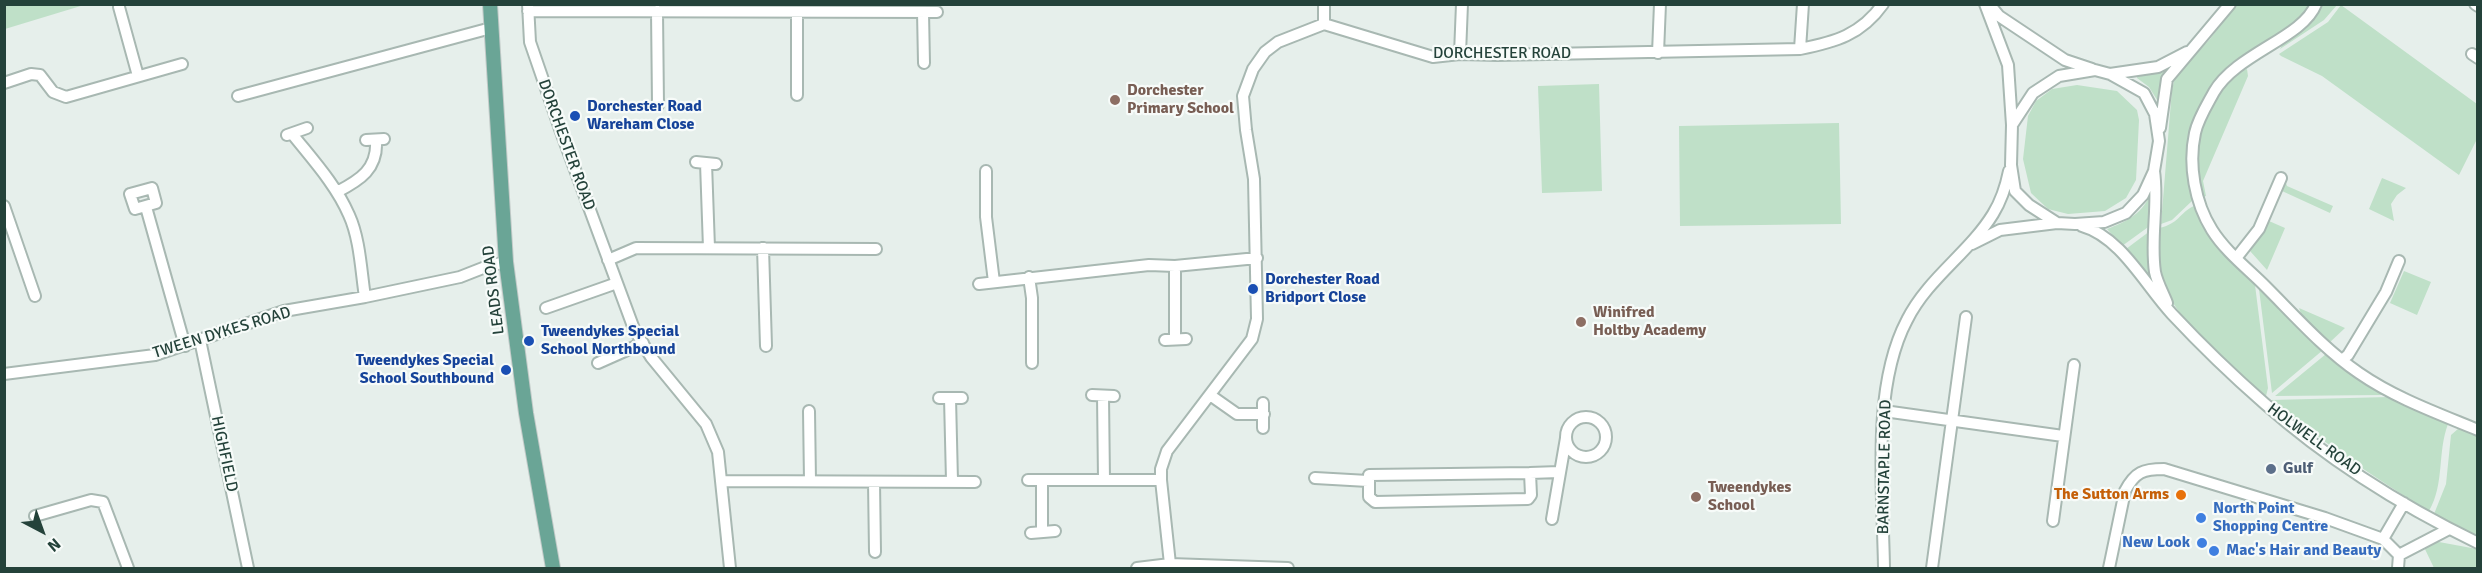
<!DOCTYPE html>
<style>
body{margin:0}
#map{position:relative;width:2482px;height:573px;overflow:hidden;background:#e6efeb;font-family:Signika,sans-serif}
canvas{display:block}
.frame{position:absolute;inset:0;border:6px solid #24423a;pointer-events:none}
.north{position:absolute;left:12px;top:501px;width:60px;height:60px;-webkit-text-stroke:4px #f7fbf9;paint-order:stroke;rotate:139deg;font-size:16px;font-weight:700;line-height:24px;text-align:center;color:#24423a}
.north::after{content:'';display:block;margin:auto;width:21px;height:27px;background:#24423a;clip-path:polygon(50% 0,100% 100%,50% 72%,0 100%)}
</style>
<div id="map">
<canvas width="2482" height="573"></canvas>
<div class="frame"></div>
<div class="north">N</div>
</div>
<script>
const context = document.querySelector('canvas').getContext('2d');
context.lineJoin = 'round';
function fill(path, color) {
  context.fillStyle = color;
  context.fill(path, 'evenodd');
}
function strokePath(path, color, width, dash) {
  context.strokeStyle = color;
  context.lineWidth = width;
  context.lineCap = dash ? 'butt' : 'round';
  context.setLineDash(dash || []);
  context.stroke(path);
}
function label(font, color, halo, rows, align = 'center') {
  context.font = font + ' Signika,sans-serif';
  context.lineWidth = 4.5;
  context.setLineDash([]);
  context.textBaseline = 'middle';
  context.strokeStyle = halo;
  context.fillStyle = color;
  for (const [text, x, y, turn = 0] of rows) {
    context.save();
    context.translate(x, y);
    context.rotate((+turn || 0) * Math.PI / 180);
    context.textAlign = isNaN(turn) ? turn : align;
    if (halo) context.strokeText(text, 0, 0);
    context.fillText(text, 0, 0);
    context.restore();
  }
}
fill(new Path2D(`
 M5 4H84V5L5 29Z
 M2236 5H2313L2309 10 2206 97 2189 183 2193 200 2172 220 2161 224 2172 89 2175 78 2182 69 2210 39Z
 M2323 5H2337L2324 20 2280 49C2289 31 2311 29 2323 5Z
 M2341 5 2477 104V139L2459 175 2322 76 2281 56 2279 54 2328 22Z
 M2170 65 2172 67 2159 103 2149 87 2137 78 2138 73Z
 M2247 69 2248 76 2203 181 2206 196 2203 197C2187 161 2201 110 2229 83 2234 78 2239 70 2247 69Z
 M1599 84 1602 191 1542 193 1538 86Z
 M2077 85 2117 91 2137 110 2139 120 2136 180 2126 198 2105 211 2068 214 2048 209 2031 193 2023 159 2028 116 2036 101 2052 89Z
 M1839 123 1841 224 1680 226 1679 126Z
 M2382 178 2406 188 2397 195 2391 204 2394 221 2369 209Z
 M2286 183 2287 186 2333 206 2330 213 2282 191Z
 M2150 196 2153 197 2151 225 2122 246 2107 229C2126 222 2140 215 2150 196Z
 M2194 206 2214 242 2255 285 2268 388 2266 396C2226 361 2169 320 2158 266 2156 254 2158 240 2159 228 2179 224 2179 213 2194 206Z
 M2269 221 2285 228 2267 270 2250 251Z
 M2150 231 2155 285 2126 249Z
 M2404 271 2431 282 2417 315 2390 303Z
 M2259 289 2323 350 2272 393Z
 M2299 308 2345 328 2328 344 2302 317Z
 M2326 354 2383 395 2275 396Z
 M2389 397 2448 424C2437 453 2445 483 2429 511 2372 477 2322 441 2271 400Z
 M2459 428 2477 436V536L2434 514 2446 484 2451 435Z
 M2439 542 2477 549V568H2434L2423 545Z`), '#bfe0c8');
const minor = new Path2D(`
 M528 4 530 42 560 129 634 329 651 357 706 424 718 452 730 568
 M1985 4 2008 65 2012 125 2011 165 2015 191 2029 205 2057 223 2075 224 2104 222 2126 213 2143 195 2154 171 2159 141 2155 114 2144 93 2110 74 2095 70 2059 76 2033 93 2012 125
 M1989 4 1999 16 2065 60 2092 69
 M2316 4C2303 38 2237 53 2214 92 2207 105 2198 119 2195 133 2188 165 2195 203 2212 230 2225 251 2248 269 2265 286 2295 316 2324 349 2359 373 2395 398 2437 413 2478 430
 M2475 4 2478 6
 M119 7 138 76
 M528 11 937 12
 M657 11 658 105
 M923 12 924 63
 M1324 24V4
 M1800 49 1803 4
 M1658 53 1660 4
 M1460 54 1462 4
 M2472 54 2478 58
 M2110 74 2158 67 2187 52
 M4 83 31 74 40 75 53 92 66 97 182 64
 M797 95V12
 M238 96 491 28
 M2160 128 2167 79 2230 4
 M287 135 307 128
 M293 135C313 160 336 185 349 215 360 239 361 271 365 297
 M366 140 384 139
 M696 162 716 164
 M706 163 709 248
 M986 171V217L994 282
 M2154 171C2159 205 2150 238 2155 272 2157 282 2163 293 2167 303
 M152 188 156 203 135 209 130 194Z
 M337 192C360 180 378 169 376 140
 M4 206 35 296
 M146 207 185 346
 M2082 226C2121 237 2145 285 2172 314 2201 345 2232 375 2264 403 2327 459 2402 506 2478 543
 M1972 244 2000 230 2057 223
 M763 248 766 346
 M2237 257 2259 229 2281 178
 M608 260 636 248 876 249
 M1029 277 1032 298V363
 M979 284 1149 265 1175 266 1257 258
 M546 308 617 283
 M1175 339V266
 M200 340 248 568
 M1165 340 1186 339
 M2342 360 2348 355 2386 292 2399 261
 M598 363 643 343
 M4 374 155 355 284 311 365 297 460 277 488 266 506 262
 M1092 395 1114 396
 M1210 395 1237 414H1264
 M1103 396 1104 480
 M939 398H962
 M950 398 952 481
 M809 411 810 481
 M1884 411 2063 436
 M1566 437a20 20 0 1 1 40 0a20 20 0 1 1-40 0Z
 M1263 428V403
 M1530 473 1369 475V497L1375 502 1528 499 1531 495 1530 473 1559 472
 M1315 478 1368 481
 M1028 480H1161
 M723 481 975 482
 M874 482 875 552
 M35 516 91 500 103 502 128 568
 M1552 519 1566 438
 M2053 521 2074 365
 M1042 531V480
 M1031 533 1055 531
 M2383 539 2404 503
 M2399 555 2449 529
 M1170 564 1161 480V469L1167 451 1252 339 1257 319 1254 179 1246 130 1243 96 1253 69 1265 52 1278 42 1324 24 1433 57 1460 54 1497 55 1800 49C1835 42 1861 35 1883 4
 M1137 568 1170 564 1288 568
 M1884 568C1883 493 1871 388 1907 320 1928 278 1969 253 1993 214 2001 201 2006 186 2009 171
 M1932 568 1966 317
 M2109 568 2125 491C2135 472 2143 469 2164 469L2325 518 2383 539 2399 555 2398 568`);
const major = new Path2D(`
 M490 4 506 262 526 413 553 568`);
strokePath(minor, '#a8b8b2', 14);
strokePath(major, '#c2cac8', 16);
strokePath(minor, '#fff', 10);
strokePath(major, '#6aa596', 14);
for (const [x, y, r, color] of [
 [1115,100,6,"#8d6e63"],
 [575,116,6,"#1a4fb4"],
 [1253,289,6,"#1a4fb4"],
 [1581,322,6,"#8d6e63"],
 [529,341,6,"#1a4fb4"],
 [506,370,6,"#1a4fb4"],
 [2271,469,6,"#5c6f8a"],
 [2181,495,6,"#e8710a"],
 [1696,497,6,"#8d6e63"],
 [2201,518,6,"#3f7fe0"],
 [2202,543,6,"#3f7fe0"],
 [2214,551,6,"#3f7fe0"]
]) {
  const dot = new Path2D();
  dot.arc(x, y, r, 0, 2 * Math.PI);
  context.fillStyle = color;
  context.fill(dot);
  strokePath(dot, '#f7fbf9', 2);
}
label('16px', '#24423a', '#f7fbf9', [
 ["DORCHESTER ROAD",1502,54],
 ["DORCHESTER ROAD",566,145,70],
 ["LEADS ROAD",494,290,-97],
 ["TWEEN DYKES ROAD",222,333,-17],
 ["HOLWELL ROAD",2314,440,36],
 ["HIGHFIELD",224,454,78],
 ["BARNSTAPLE ROAD",1885,467,-89]
]);
label('bold 16px', '#785e54', '#f7fbf9', [
 ["Dorchester",1127,91],
 ["Primary School",1127,109],
 ["Winifred",1593,313],
 ["Holtby Academy",1593,331],
 ["Tweendykes",1708,488],
 ["School",1708,506]
], 'left');
label('bold 16px', '#164399', '#f7fbf9', [
 ["Dorchester Road",587,107],
 ["Wareham Close",587,125],
 ["Dorchester Road",1265,280],
 ["Bridport Close",1265,298],
 ["Tweendykes Special",541,332],
 ["School Northbound",541,350],
 ["Tweendykes Special",494,361,"right"],
 ["School Southbound",494,379,"right"]
], 'left');
label('bold 16px', '#4e5e75', '#f7fbf9', [
 ["Gulf",2283,469]
], 'left');
label('bold 16px', '#c56008', '#f7fbf9', [
 ["The Sutton Arms",2169,495]
], 'right');
label('bold 16px', '#366cbe', '#f7fbf9', [
 ["North Point",2213,509],
 ["Shopping Centre",2213,527],
 ["New Look",2190,543,"right"],
 ["Mac's Hair and Beauty",2226,551]
], 'left');
</script>
